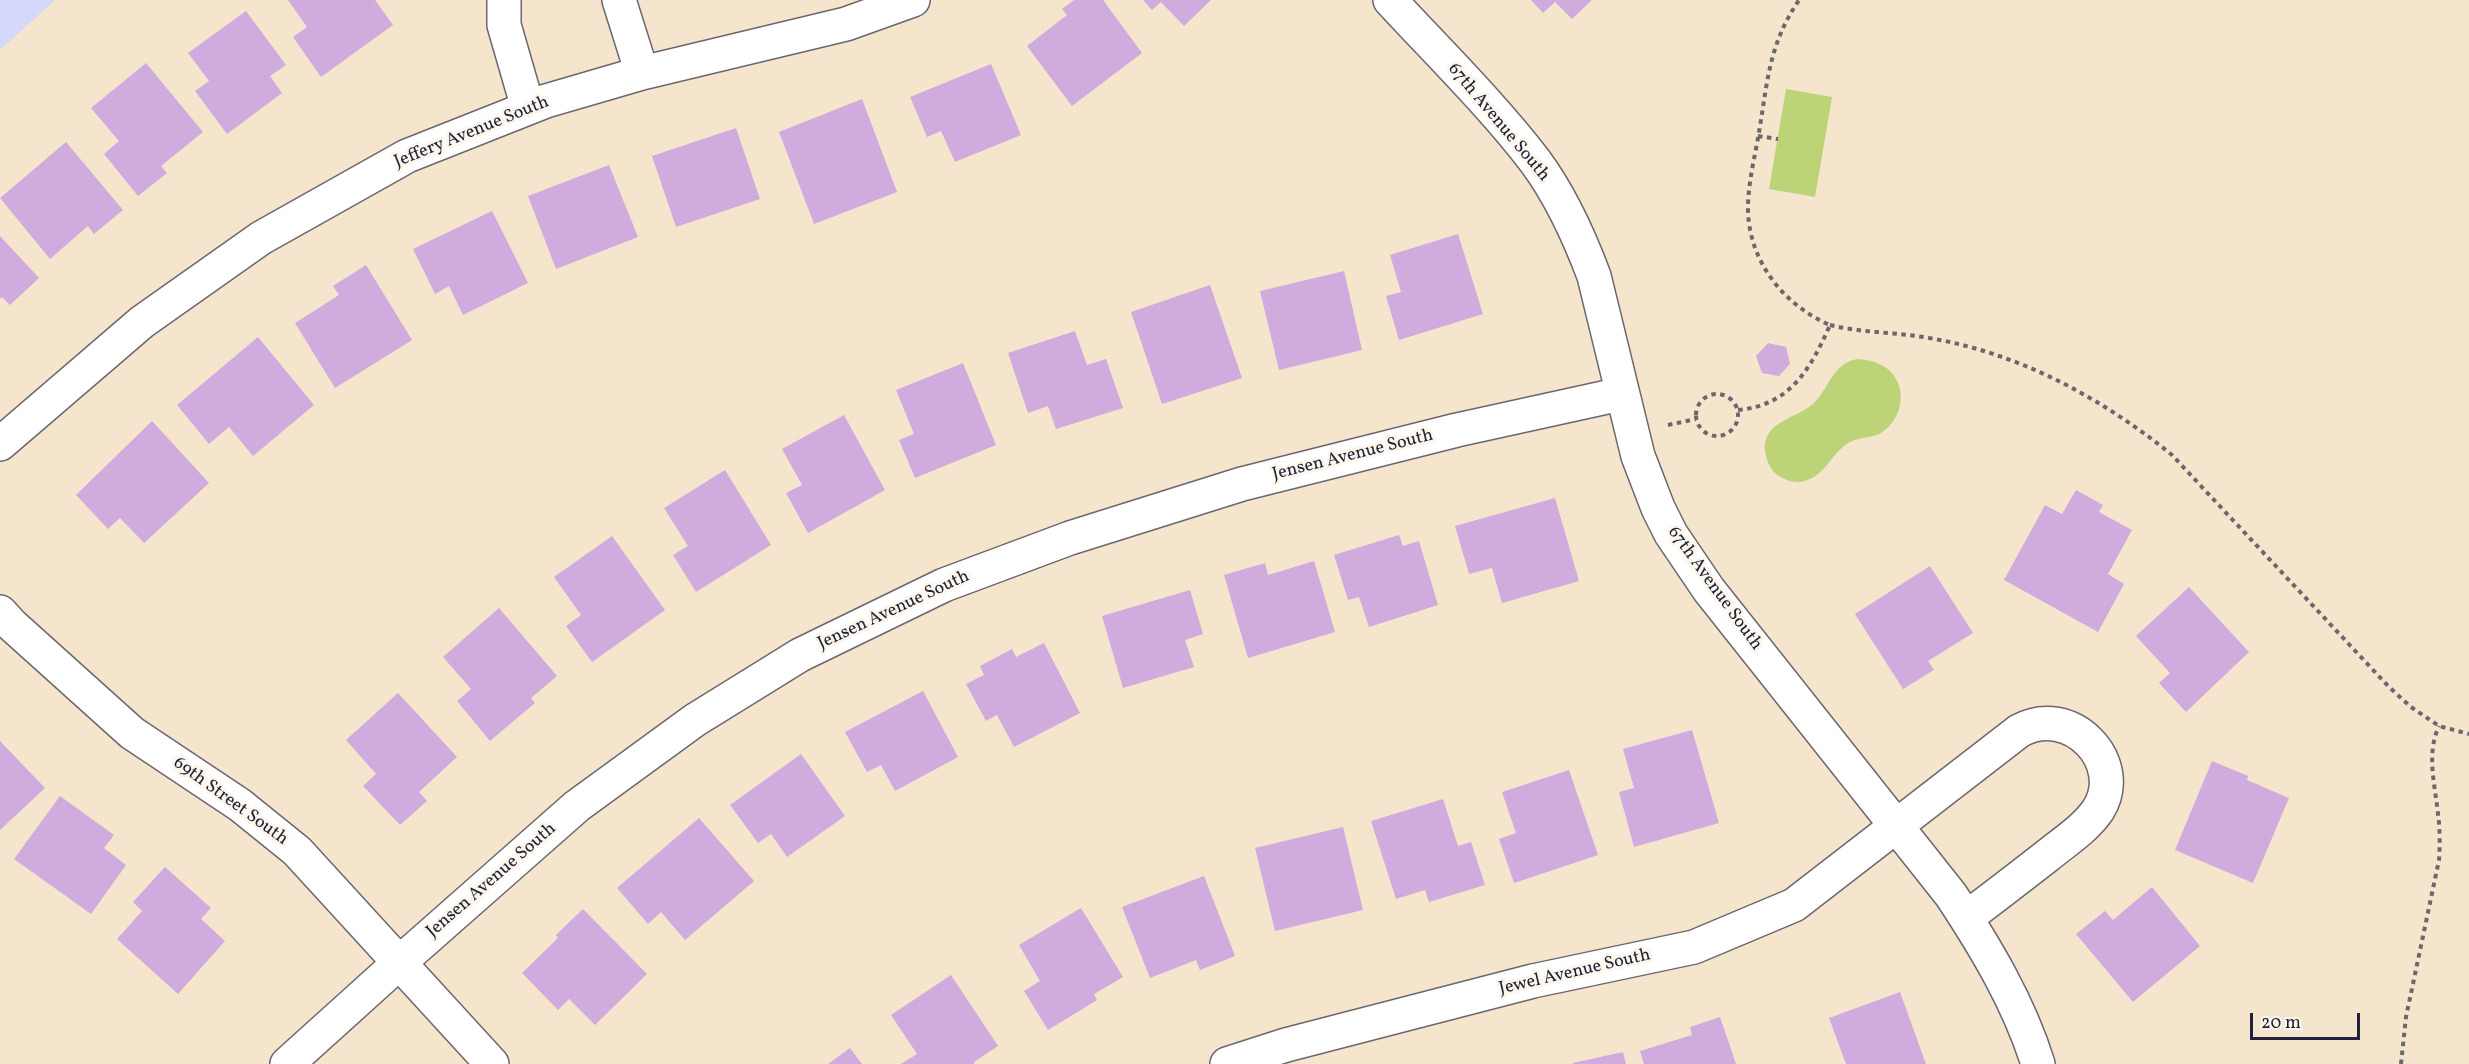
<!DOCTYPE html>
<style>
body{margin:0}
#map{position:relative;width:2469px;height:1064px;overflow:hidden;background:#f5e5cc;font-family:Vollkorn,serif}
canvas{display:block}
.scale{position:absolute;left:2250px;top:1013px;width:110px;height:27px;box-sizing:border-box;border:3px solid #22223b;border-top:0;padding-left:8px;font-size:18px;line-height:21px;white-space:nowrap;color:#22223b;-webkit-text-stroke:4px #fbf7ec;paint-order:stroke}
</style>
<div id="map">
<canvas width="2469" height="1064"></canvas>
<div class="scale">20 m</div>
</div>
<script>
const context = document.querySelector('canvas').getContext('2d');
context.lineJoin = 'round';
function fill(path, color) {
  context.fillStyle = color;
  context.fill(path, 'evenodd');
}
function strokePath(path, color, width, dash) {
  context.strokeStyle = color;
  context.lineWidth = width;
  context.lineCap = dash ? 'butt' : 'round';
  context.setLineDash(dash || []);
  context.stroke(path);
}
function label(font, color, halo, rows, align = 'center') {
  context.font = font + ' Vollkorn,serif';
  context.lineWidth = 6;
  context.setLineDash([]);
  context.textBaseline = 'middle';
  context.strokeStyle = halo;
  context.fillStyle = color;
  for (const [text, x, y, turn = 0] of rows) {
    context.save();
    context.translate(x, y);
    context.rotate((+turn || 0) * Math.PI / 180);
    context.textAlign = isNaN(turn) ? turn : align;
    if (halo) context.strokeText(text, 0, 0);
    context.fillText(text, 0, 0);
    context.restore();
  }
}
fill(new Path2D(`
 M0 0H55L0 50Z`), '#d4d8f9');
fill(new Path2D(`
 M1786 89 1832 97 1815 197 1769 189Z
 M1857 359C1872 360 1889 365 1896 379 1907 398 1898 424 1879 434 1868 439 1854 437 1844 446 1830 457 1823 477 1804 481 1794 484 1781 479 1774 472 1769 467 1766 458 1765 451 1762 421 1797 419 1814 403 1830 387 1832 364 1857 359Z`), '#bcd378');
fill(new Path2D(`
 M288 0H375L393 25 321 77 293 37 307 27Z
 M1074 0H1103L1142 53 1072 106 1027 46 1067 15 1062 9Z
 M1143 0H1211L1184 26 1161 2 1152 10Z
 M1531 0H1592L1572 19 1555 2 1543 13Z
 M246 11 286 65 270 76 282 93 227 134 195 91 209 81 188 53Z
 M146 63 203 132 161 166 167 173 138 196 104 154 119 141 91 108Z
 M991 64 1021 135 955 162 941 131 927 137 910 97Z
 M862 99 897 192 814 224 779 132Z
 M736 128 760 199 676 227 652 156Z
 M66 142 123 210 94 234 88 226 50 259 0 198Z
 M609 165 638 237 556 269 528 196Z
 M492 211 528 283 463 315 449 286 435 294 413 249Z
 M1458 234 1483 314 1399 340 1386 296 1401 292 1390 255Z
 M0 236 39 278 10 305 2 297 0 299Z
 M366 265 412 340 335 388 295 323 339 295 333 286Z
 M1344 271 1362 350 1279 370 1260 291Z
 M1210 285 1242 378 1162 404 1131 312Z
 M1075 331 1087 365 1106 359 1123 408 1056 429 1048 406 1028 413 1008 353Z
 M258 337 314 405 253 456 229 427 209 444 177 405Z
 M1768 343 1786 347 1790 364 1779 376 1762 373 1756 356Z
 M963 363 996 445 915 478 899 440 914 434 896 390Z
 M844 415 885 490 808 533 786 493 802 485 782 449Z
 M152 421 209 483 144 543 120 518 108 529 76 495Z
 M725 470 771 545 696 592 673 555 688 546 664 508Z
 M2076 490 2103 505 2099 512 2132 530 2108 574 2124 584 2098 632 2004 580 2045 505 2062 514Z
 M1555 498 1579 581 1502 603 1492 568 1469 574 1455 526Z
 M1399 535 1403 546 1419 541 1438 605 1369 627 1359 597 1348 600 1334 555Z
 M612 536 665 610 592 662 566 626 581 615 554 577Z
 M1314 561 1335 632 1248 658 1224 575 1265 563 1268 575Z
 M1930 566 1973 633 1928 661 1934 670 1903 689 1855 614Z
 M2189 587 2249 652 2186 712 2159 683 2170 673 2136 636Z
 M1190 590 1203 634 1185 640 1194 667 1123 688 1102 616Z
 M499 608 557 676 531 698 535 703 490 741 457 701 471 689 443 657Z
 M1044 643 1080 713 1014 747 997 715 986 721 966 684 984 675 980 666 1012 649 1016 657Z
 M923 691 958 757 895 791 881 765 867 772 845 732Z
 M398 693 457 757 419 792 427 801 400 825 363 786 376 774 346 740Z
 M1692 730 1719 823 1634 847 1619 792 1634 788 1623 749Z
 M0 741 45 788 0 830Z
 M801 754 845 816 787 857 771 834 758 843 730 805Z
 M2212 761 2248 776 2247 780 2289 798 2253 883 2175 850Z
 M1569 770 1598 855 1514 883 1499 839 1516 833 1502 792Z
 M60 796 114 835 104 848 126 865 91 914 14 859Z
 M1443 799 1458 846 1471 842 1485 885 1429 902 1425 890 1396 899 1371 821Z
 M699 818 754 881 685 940 661 912 648 924 617 888Z
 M1343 827 1363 910 1275 931 1255 848Z
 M165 867 211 908 201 919 225 941 178 994 117 939 142 911 133 902Z
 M1204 876 1235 956 1200 970 1196 960 1150 978 1122 907Z
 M2152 887 2200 946 2133 1002 2076 934 2105 911 2113 920Z
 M1081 908 1123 977 1094 994 1097 1000 1048 1030 1024 991 1040 981 1019 945Z
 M583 909 647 974 595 1025 569 999 558 1010 522 973 558 938 556 935Z
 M951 975 998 1046 974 1062 975 1064H901L917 1054 891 1015Z
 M1900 992 1926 1064H1846L1829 1018Z
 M1720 1017 1736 1064H1644L1640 1051 1692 1035 1690 1027Z
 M850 1048 862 1064H828Z
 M1623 1052 1626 1064H1573V1063Z`), '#d0abde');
const minor = new Path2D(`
 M504 0V25L528 108
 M619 0 642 73
 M1390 0C1438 52 1492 105 1535 161 1561 196 1579 236 1594 276L1638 456 1658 508 1671 534 1709 590 1951 895C1986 948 2019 1003 2038 1064
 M0 444 142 322 261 238 407 156 546 101 642 73 846 24 913 0
 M0 612 12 625 132 733 240 805 297 851 492 1064
 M287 1064 400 962 577 806 695 720 800 655 944 585 1070 538 1242 484 1457 430 1621 394
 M1227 1064 1286 1045 1533 981 1694 947 1794 905 2019 731C2071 702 2128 763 2098 810 2085 829 2064 842 2047 856 2020 877 1993 898 1966 918`);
strokePath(minor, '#6c666e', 36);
strokePath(new Path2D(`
 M1758 136 1778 139
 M1830 325C1862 333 1896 332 1929 338 2019 353 2102 398 2172 455L2389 687 2411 707 2439 726 2469 734
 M1696 415a21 21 0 1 1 42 0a21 21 0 1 1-42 0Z
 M1738 410C1790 405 1810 370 1830 325 1783 305 1748 260 1748 208 1748 181 1756 153 1760 126 1768 77 1770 43 1799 0
 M1668 425 1696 419
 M2401 1064 2406 1017 2439 860C2440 845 2440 829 2438 814 2435 784 2426 754 2439 726`), '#6c666e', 4, [4.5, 4.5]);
strokePath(minor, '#fff', 33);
label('18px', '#22223b', '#fbf7ec', [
 ["67th Avenue South",1498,123,50],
 ["Jeffery Avenue South",472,133,-22],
 ["Jensen Avenue South",1353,456,-14],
 ["67th Avenue South",1714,589,54],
 ["Jensen Avenue South",894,611,-25],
 ["69th Street South",230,802,36],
 ["Jensen Avenue South",492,881,-41],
 ["Jewel Avenue South",1575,973,-13]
]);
</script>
